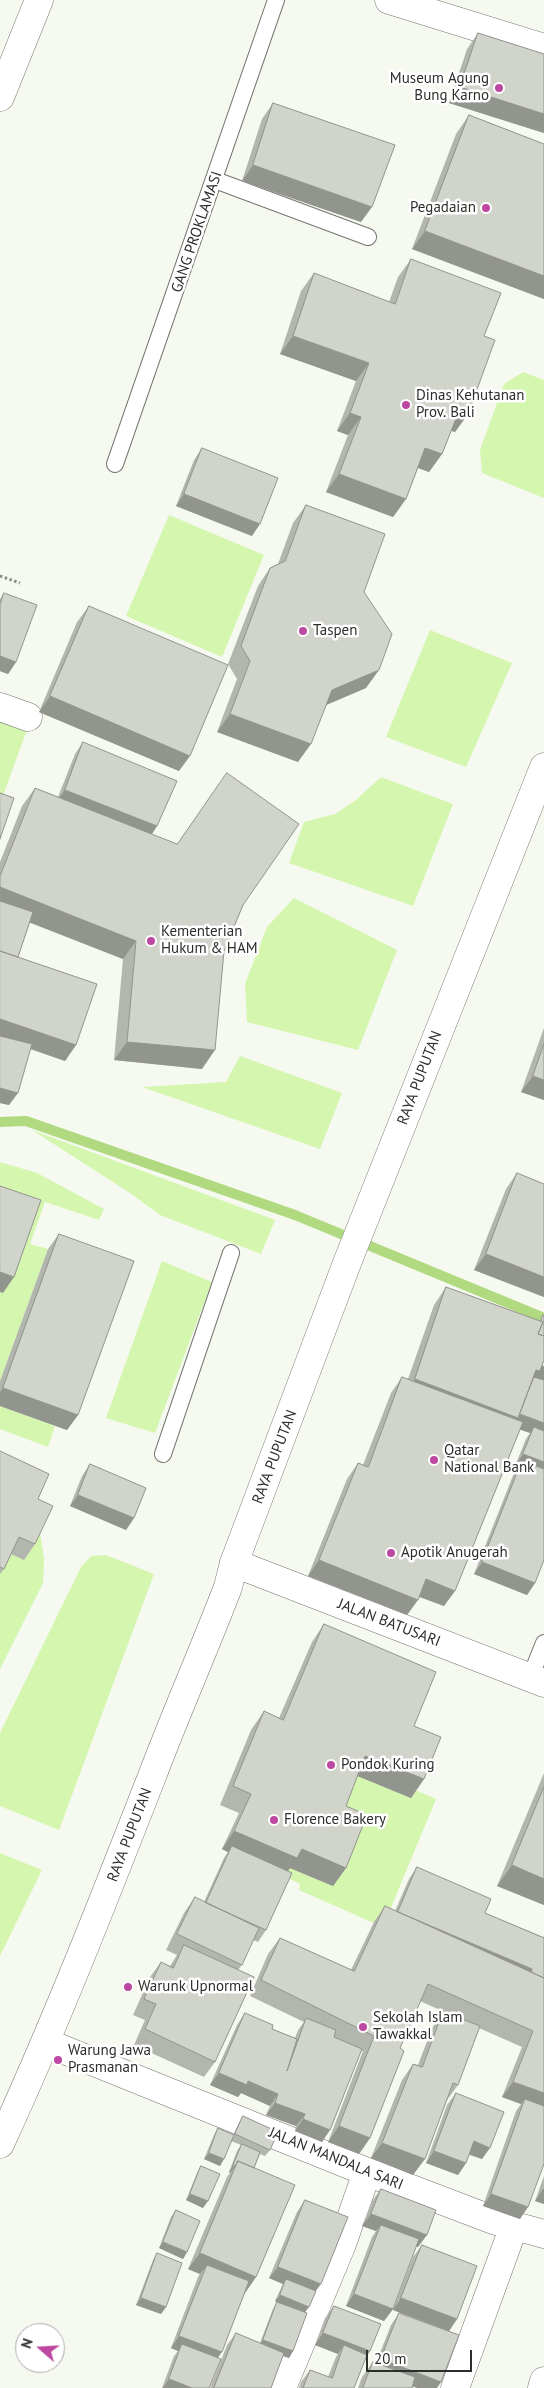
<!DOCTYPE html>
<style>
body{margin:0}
#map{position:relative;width:544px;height:2388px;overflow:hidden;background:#f5f9f0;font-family:"PT Sans",sans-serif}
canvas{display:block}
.north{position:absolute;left:15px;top:2323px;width:50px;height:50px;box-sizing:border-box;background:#fff;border:1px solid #ababaa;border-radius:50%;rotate:289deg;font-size:14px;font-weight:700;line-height:20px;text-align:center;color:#2c2e2b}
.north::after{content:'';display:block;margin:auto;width:18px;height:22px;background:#bd48a1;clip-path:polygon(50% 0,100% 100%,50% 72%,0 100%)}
.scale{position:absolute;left:366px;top:2350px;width:106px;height:22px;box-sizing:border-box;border:2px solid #2c2e2b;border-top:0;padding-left:6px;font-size:15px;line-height:18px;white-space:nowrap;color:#2c2e2b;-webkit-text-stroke:4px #fff;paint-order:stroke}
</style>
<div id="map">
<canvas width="544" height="2388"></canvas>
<div class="north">N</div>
<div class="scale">20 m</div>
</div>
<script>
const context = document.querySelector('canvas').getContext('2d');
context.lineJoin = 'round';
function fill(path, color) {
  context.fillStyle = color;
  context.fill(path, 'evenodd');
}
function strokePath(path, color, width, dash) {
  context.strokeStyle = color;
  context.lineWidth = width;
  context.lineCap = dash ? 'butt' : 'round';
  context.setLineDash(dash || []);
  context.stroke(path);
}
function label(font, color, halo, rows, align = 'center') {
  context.font = font + ' "PT Sans",sans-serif';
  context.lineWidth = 5;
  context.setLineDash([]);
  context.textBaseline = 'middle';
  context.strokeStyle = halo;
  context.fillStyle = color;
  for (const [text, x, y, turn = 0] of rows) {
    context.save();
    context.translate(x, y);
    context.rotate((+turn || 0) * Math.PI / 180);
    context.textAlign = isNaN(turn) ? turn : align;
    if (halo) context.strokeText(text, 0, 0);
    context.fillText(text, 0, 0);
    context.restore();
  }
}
fill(new Path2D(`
 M523 372 544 380V498L482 473 480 450 504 384Z
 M169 515 264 555 222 657 126 616Z
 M430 630 512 663 466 767 386 737Z
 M0 714 29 724 0 804Z
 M381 777 453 804 413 906 289 863 304 822 335 814 356 800Z
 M294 898 397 950 358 1050 247 1022 245 984 267 927Z
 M240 1056 342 1093 320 1149 142 1087 226 1082Z
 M32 1130 275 1220 261 1254 160 1215 130 1193Z
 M0 1162 37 1173 104 1209 99 1220 45 1202 30 1244 48 1249 0 1381Z
 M162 1261 212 1282 155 1433 106 1418Z
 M0 1406 55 1426 48 1447 0 1429Z
 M0 1485 37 1511 44 1559 43 1583 0 1669Z
 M106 1555 154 1574 59 1830 0 1806V1733L81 1567 91 1556Z
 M353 1774 415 1790 436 1799 383 1927 299 1890 300 1884 284 1876 289 1867 333 1886V1824Z
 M0 1853 42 1870 0 1956Z`), '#d5f6ae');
strokePath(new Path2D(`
 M0 1122 26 1121 295 1215 544 1318`), '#b1d97f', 10);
const service = new Path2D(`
 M215 180 368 237
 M115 464 276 0
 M163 1454 231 1253
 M530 1678 544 1643`);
const minor = new Path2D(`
 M389 0 544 48
 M0 97 39 0
 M0 707 28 717
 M234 1563 544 1683
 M47 2043 367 2172 493 2220 544 2234
 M282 2388 342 2244 367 2172
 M455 2388 514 2226
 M542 2388 544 2381`);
const secondary = new Path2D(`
 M0 2144C57 2020 106 1894 156 1766 179 1706 205 1647 228 1587L234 1563 347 1263 544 767`);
strokePath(service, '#747770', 18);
strokePath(minor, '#747770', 29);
strokePath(secondary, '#747770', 29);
strokePath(new Path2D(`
 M0 576 20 583`), '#8b8e88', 3, [2.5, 2.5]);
strokePath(service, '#fff', 16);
strokePath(minor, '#fff', 28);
strokePath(secondary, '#fff', 28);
fill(new Path2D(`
 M478 33 544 54V133L449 103 467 49Z
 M273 103 361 222 242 181 262 119Z
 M469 115 544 144V299L412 249 456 134Z
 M411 259 484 336 468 414 455 432 451 431 442 454 429 472 418 468 406 499 393 517 326 492 348 435 337 431 356 381 280 354 301 291 314 273 389 302 398 277Z
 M202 448 252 536 176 506 194 460Z
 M306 505 364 592 366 688 326 705 298 762 217 732 237 679 228 664 258 586 270 568 278 564 293 523Z
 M4 593 16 662 8 674 0 671V599Z
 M89 606 179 771 39 712 77 622Z
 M83 742 157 826 152 834 243 905 224 951 202 1069 114 1060 123 959 30 922 18 957 76 1045 65 1061 30 1049 9 1105 0 1103V862L22 806 35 788 58 797 75 754Z
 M544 1028V1100L521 1092Z
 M517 1173 544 1184V1297L474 1270 506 1189Z
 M59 1234 78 1415 67 1430 0 1406V1381L48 1249Z
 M446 1287 539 1321 543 1315 535 1583 527 1595 474 1574 514 1473 518 1467 515 1466 526 1439 530 1433 520 1429 444 1606 419 1597 407 1615 308 1576 347 1479 358 1463 363 1465 391 1393 402 1377 408 1379 434 1305Z
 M0 1451 38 1499 35 1544 24 1560 11 1554 4 1569 0 1574Z
 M90 1464 134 1518 126 1530 70 1506 82 1476Z
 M324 1624 414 1726 424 1779 411 1798 357 1776 346 1806V1868L333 1886 290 1868 288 1871 266 1930 258 1942 253 1940 242 1965 238 1970 215 2062 204 2077 134 2045 145 2020 133 2015 150 1977 161 1962 170 1966 177 1955 166 1950 184 1913 195 1897 204 1902 224 1858 228 1852 222 1849 239 1813 220 1805 251 1730 264 1711 279 1718 312 1642Z
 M544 1773V1905L497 1886Z
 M417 1867 485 1913 543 1937 544 1936V2164L520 2219 483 2206 516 2111 521 2104 502 2097 522 2047 479 2028 458 2085 447 2100 413 2175 371 2158 402 2080 413 2064 418 2065 432 2028 443 2012 449 2014 420 2001 400 2048 370 2138 359 2154 328 2142 363 2051H361L322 2142 295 2131 296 2126 266 2115 270 2106 241 2093 238 2097 210 2085 237 2025 245 2013 272 2029 295 2038 298 2030 304 2022 250 1996 268 1954 280 1938 351 1970 374 1922 385 1906 395 1911 409 1879Z
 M456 2093 482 2159 469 2155 466 2163 458 2175 426 2163 447 2105Z
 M243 2116 270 2150 265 2156 260 2154 254 2168 256 2277 245 2293 218 2358 209 2388H162L174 2356 178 2351 171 2348 198 2277 200 2274 188 2269 227 2177 230 2173 229 2172 237 2151 241 2145 231 2141 220 2166 204 2159 214 2135 218 2128 233 2135 239 2123Z
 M201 2166 203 2208 186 2200 197 2173Z
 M544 2176V2204L535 2201Z
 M381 2189 418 2247 416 2246 393 2309 384 2321 346 2306 372 2237 376 2231 362 2226 372 2201Z
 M305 2200 316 2291 305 2313 293 2351 289 2358 283 2356 271 2388H210L227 2345 236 2333 260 2343 273 2309 277 2302 275 2301 283 2284 269 2278 297 2212Z
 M176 2210 187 2252 183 2259 159 2248 171 2217Z
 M422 2245 457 2319 449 2331 393 2310 413 2257Z
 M157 2253 166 2307 161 2314 136 2305 153 2260Z
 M334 2306 370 2351 365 2359 354 2388H299L301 2382 310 2370 328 2377 336 2357 338 2354 315 2345 325 2318Z
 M399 2313 417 2388 412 2386V2388H358L362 2377 373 2362 376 2363 391 2325Z`), '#b3b6af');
fill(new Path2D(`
 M460 87 544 114V133L449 103Z
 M253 165 372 207 361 222 242 181Z
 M425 231 544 276V299L412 249Z
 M293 336 369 363 356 381 280 354Z
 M459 411 468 414 455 432 446 429Z
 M350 413 361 417 348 435 337 431Z
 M425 448 442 454 429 472 413 466Z
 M339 474 406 499 393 517 326 492Z
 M184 494 260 524 252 536 176 506Z
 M0 656 16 662 8 674 0 671Z
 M379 670 366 688 319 708 332 690Z
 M50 696 190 756 179 771 39 712Z
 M230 714 311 744 298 762 217 732Z
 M65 790 157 826 149 838 56 802Z
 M0 887 136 941 123 959 0 911Z
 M0 1019 76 1045 65 1061 0 1038Z
 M127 1042 215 1050 202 1069 114 1060Z
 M533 1076 544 1080V1100L521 1092Z
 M0 1088 18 1093 9 1105 0 1103Z
 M486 1254 544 1277V1297L474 1270Z
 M0 1272 14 1277 3 1293 0 1292Z
 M541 1365 544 1366V1381L527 1389 536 1370Z
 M415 1379 544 1423V1438L534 1427 530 1433 512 1427 402 1397Z
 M3 1388 78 1415 67 1430 0 1406V1392Z
 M523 1454 544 1462V1477L522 1461 518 1467 515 1466Z
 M78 1495 134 1518 126 1530 70 1506Z
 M319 1560 418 1600 407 1615 308 1576Z
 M482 1562 535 1583 527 1595 474 1574Z
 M426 1579 455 1591 444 1606 415 1595Z
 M365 1756 424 1779 411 1798 353 1774Z
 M234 1831 302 1849 346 1868 333 1886 290 1868 284 1876 232 1846 228 1852 222 1849Z
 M512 1865 544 1879V1905L497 1886Z
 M398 1913 532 1969 523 1981Z
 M219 2073 248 2081 278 2094 270 2106 241 2093 238 2097 210 2085Z
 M513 2082 544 2093V2112L525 2099 521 2104 502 2097Z
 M275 2103 305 2114 296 2126 266 2115Z
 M303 2119 330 2130 322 2142 295 2131Z
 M339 2126 370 2138 359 2154 328 2142Z
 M474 2141 490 2148 482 2159 466 2153Z
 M382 2143 425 2159 413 2175 371 2158Z
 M434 2151 466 2163 458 2175 426 2163Z
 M209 2153 224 2159 220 2166 204 2159Z
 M233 2166H235L230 2173 229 2172Z
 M543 2189H544V2204L535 2201Z
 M190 2194 208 2201 203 2208 186 2200Z
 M491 2194 528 2207 520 2219 483 2206Z
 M371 2214 427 2235 418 2247 378 2232 381 2225 376 2231 362 2226Z
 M163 2242 187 2252 183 2259 159 2248Z
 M200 2253 256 2277 245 2293 203 2275 207 2265 200 2274 188 2269Z
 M278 2267 321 2284 312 2296 286 2279 283 2284 269 2278Z
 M354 2294 393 2309 384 2321 346 2306Z
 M280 2295 309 2307 304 2313 275 2301Z
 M141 2298 166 2307 161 2314 136 2305Z
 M401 2298 457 2319 449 2331 393 2310Z
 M323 2333 370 2351 362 2363 344 2345 338 2354 315 2345Z
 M179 2336 222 2352 213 2364 182 2344 178 2351 171 2348Z
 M263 2340 293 2351 289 2358 258 2347Z
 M381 2359 441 2382 437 2388H417L373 2371Z
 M169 2379 192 2388H163Z`), '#92948e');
const building = new Path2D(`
 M478 33 544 54V114L460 87Z
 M273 103 395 145 372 207 253 165Z
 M469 115 544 144V276L425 231Z
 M411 259 501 293 484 336 495 340 468 414 459 411 442 454 425 448 406 499 339 474 361 417 350 413 369 363 293 336 314 273 395 304Z
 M202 448 278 478 260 524 184 494Z
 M306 505 385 534 364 592 392 634 379 670 332 690 311 744 230 714 250 661 241 646 270 568 285 561Z
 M4 593 37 605 16 662 0 656V605Z
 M89 606 228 665 190 756 50 696Z
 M83 742 177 781 157 826 65 790Z
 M227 773 299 824 243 905 224 951 215 1050 127 1042 136 941 0 887V876L35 788 177 844Z
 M0 793 14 798 0 839Z
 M0 901 33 912 18 957 0 951Z
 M0 951 97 984 76 1045 0 1019Z
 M0 1036 32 1044 18 1093 0 1088Z
 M544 1044V1080L533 1076Z
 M517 1173 544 1184V1277L486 1254Z
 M0 1186 41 1200 14 1277 0 1272Z
 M59 1234 134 1261 78 1415 3 1388Z
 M446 1287 543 1322 538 1334 544 1336V1360L540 1371 536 1370 518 1418 415 1379Z
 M543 1315H544V1336L538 1334 543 1322 541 1321Z
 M402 1377 523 1422 455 1591 426 1579 418 1600 319 1560 358 1463 368 1467Z
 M534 1377 544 1380V1423L520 1414Z
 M534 1427 544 1431V1462L523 1454Z
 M0 1451 49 1474 38 1499 53 1506 35 1544 19 1537 4 1569 0 1567Z
 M522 1461 544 1469V1560L535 1583 482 1562Z
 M90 1464 146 1488 134 1518 78 1495Z
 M324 1624 436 1672 414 1726 441 1737 424 1779 365 1756 346 1806 367 1815 346 1868 302 1849 297 1858 234 1831 251 1794 233 1786 264 1711 283 1720Z
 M544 1787V1879L512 1865Z
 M232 1846 292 1873 266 1930 206 1903Z
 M417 1867 491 1899 485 1913 544 1938V1978L531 1972 532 1969 398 1912Z
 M195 1897 259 1928 242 1965 177 1934Z
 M385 1906 544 1978V2093L513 2082 533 2031 428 1984 400 2048 404 2051 370 2138 339 2126 374 2036 261 1980 280 1938 354 1971Z
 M184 1945 254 1977 215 2062 145 2029 156 2004 144 1999 161 1962 173 1968Z
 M443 2012 480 2026 458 2085 453 2083 425 2159 382 2143 413 2064 422 2067Z
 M245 2013 273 2025 272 2029 297 2039 287 2071 306 2018 336 2030 334 2037 362 2049 330 2130 303 2119 305 2114 275 2103 278 2094 248 2081 247 2085 219 2073Z
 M456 2093 504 2112 490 2148 474 2141 466 2163 434 2151Z
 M525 2099 544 2106V2164L528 2207 491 2194Z
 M243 2116 278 2132 270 2150 235 2134Z
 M218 2128 234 2135 224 2159 209 2153Z
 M242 2144 260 2152 254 2168 238 2161 235 2166H233Z
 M238 2161 295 2185 256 2277 200 2253Z
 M201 2166 220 2174 208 2201 190 2194Z
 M381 2189 436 2210 427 2235 371 2214Z
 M305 2200 348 2217 321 2284 278 2267Z
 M176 2210 200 2221 187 2252 163 2242Z
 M381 2225 419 2239 393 2309 354 2294Z
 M422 2245 477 2266 457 2319 401 2298Z
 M157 2253 182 2263 166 2307 141 2298Z
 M207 2265 249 2281 222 2352 179 2336Z
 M286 2279 316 2291 309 2307 280 2295Z
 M277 2302 307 2313 293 2351 263 2340Z
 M334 2306 381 2324 370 2351 323 2333Z
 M399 2313 459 2335 441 2382 381 2359Z
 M236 2333 284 2353 271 2388H214Z
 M182 2344 221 2359 209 2388H192L169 2379Z
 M344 2345 367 2355 354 2388H303L310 2370 332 2378Z
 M373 2362 415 2377 412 2388H363Z`);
fill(building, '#d0d4cb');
strokePath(building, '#92948e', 1);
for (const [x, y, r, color] of [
 [499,88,5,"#bd48a1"],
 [486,208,5,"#bd48a1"],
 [406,405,5,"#bd48a1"],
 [303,631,5,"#bd48a1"],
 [151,941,5,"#bd48a1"],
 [434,1460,5,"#bd48a1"],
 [391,1553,5,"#bd48a1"],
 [331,1765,5,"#bd48a1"],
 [274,1820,5,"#bd48a1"],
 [128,1987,5,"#bd48a1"],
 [363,2027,5,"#bd48a1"],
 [58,2060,5,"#bd48a1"]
]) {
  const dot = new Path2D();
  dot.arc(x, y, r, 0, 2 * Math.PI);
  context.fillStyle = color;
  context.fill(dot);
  strokePath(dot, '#fff', 2);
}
label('15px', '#2c2e2b', '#fff', [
 ["Museum Agung",489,79,"right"],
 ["Bung Karno",489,96,"right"],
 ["Pegadaian",476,208,"right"],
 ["Dinas Kehutanan",416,396],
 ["Prov. Bali",416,413],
 ["Taspen",313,631],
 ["Kementerian",161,932],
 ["Hukum & HAM",161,949],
 ["Qatar",444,1451],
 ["National Bank",444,1468],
 ["Apotik Anugerah",401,1553],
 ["Pondok Kuring",341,1765],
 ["Florence Bakery",284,1820],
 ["Warunk Upnormal",138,1987],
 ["Sekolah Islam",373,2018],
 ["Tawakkal",373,2035],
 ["Warung Jawa",68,2051],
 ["Prasmanan",68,2068]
], 'left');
label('15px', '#2c2e2b', '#fff', [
 ["GANG PROKLAMASI",197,232,-71],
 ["RAYA PUPUTAN",420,1078,-69],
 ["RAYA PUPUTAN",275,1457,-69],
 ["JALAN BATUSARI",389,1623,21],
 ["RAYA PUPUTAN",130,1835,-69],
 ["JALAN MANDALA SARI",336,2159,22]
]);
</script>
